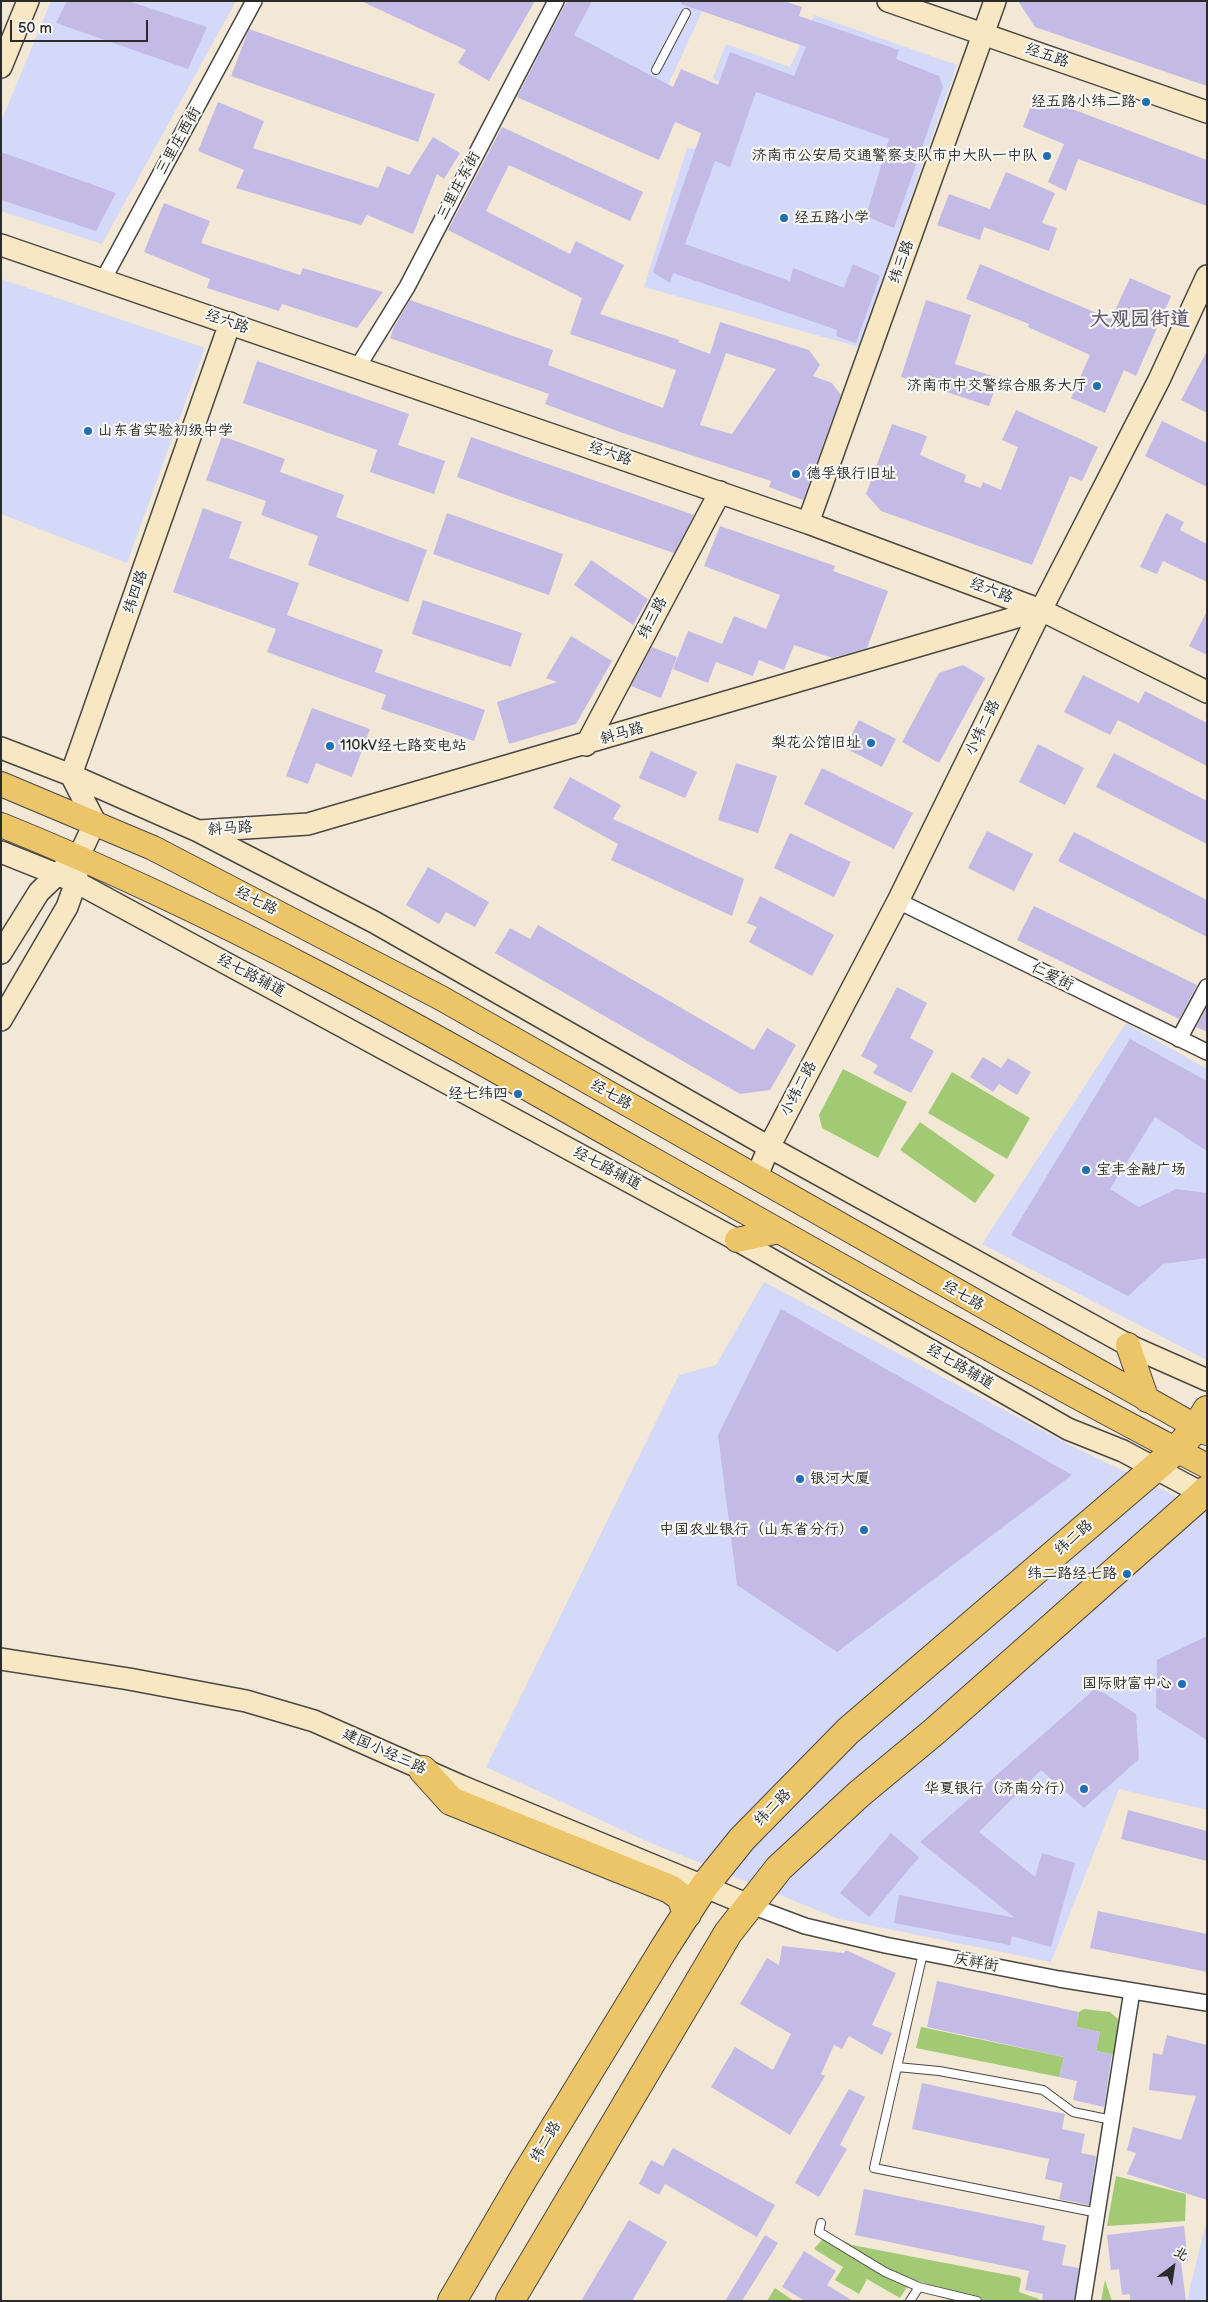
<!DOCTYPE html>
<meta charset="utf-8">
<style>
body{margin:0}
#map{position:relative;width:1208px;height:2302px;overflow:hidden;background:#f3e8d5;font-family:"Balsamiq Sans","LXGW WenKai TC",sans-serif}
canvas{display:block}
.frame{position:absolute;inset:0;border:2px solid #2b2b2b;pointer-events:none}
.north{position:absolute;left:1148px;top:2242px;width:50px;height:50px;-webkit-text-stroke:4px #f6f6f2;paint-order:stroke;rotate:31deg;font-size:14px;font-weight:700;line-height:20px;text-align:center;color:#2b2b2b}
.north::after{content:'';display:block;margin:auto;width:18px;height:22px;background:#2b2b2b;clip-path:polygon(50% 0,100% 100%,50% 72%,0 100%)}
.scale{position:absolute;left:10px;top:20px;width:138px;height:22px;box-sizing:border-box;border:2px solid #2b2b2b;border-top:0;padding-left:6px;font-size:15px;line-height:18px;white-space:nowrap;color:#2b2b2b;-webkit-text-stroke:4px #f6f6f2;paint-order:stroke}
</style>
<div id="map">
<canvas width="1208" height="2302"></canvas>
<div class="frame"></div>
<div class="north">北</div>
<div class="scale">50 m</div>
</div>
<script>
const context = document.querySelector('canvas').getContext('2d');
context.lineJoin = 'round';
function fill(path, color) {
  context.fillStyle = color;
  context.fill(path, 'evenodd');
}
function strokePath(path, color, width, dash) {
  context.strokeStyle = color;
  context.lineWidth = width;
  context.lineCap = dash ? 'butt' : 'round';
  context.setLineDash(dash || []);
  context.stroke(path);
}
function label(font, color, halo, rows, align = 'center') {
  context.font = font + ' "Balsamiq Sans","LXGW WenKai TC",sans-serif';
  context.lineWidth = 4.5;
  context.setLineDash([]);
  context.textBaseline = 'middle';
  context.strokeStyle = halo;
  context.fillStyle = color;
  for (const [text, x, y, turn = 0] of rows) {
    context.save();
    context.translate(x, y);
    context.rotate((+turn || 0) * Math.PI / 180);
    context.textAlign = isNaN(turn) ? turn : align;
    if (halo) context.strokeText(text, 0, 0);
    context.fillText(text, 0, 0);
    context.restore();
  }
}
fill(new Path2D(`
 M51 1H236L102 244 1 211V122Z
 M567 1H707L651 122 535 61Z
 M814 15 957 65 859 347 644 287 687 148 698 149 725 87 713 78 726 44 790 67Z
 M1 279 205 348 127 563 1 514Z
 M1126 1023 1207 1069V1360L982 1244Z
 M764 1282 1072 1446 1207 1511V1810L1119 1789 1051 1962 839 1919 646 1841 486 1767 679 1375 716 1365Z
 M1207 2224V2301H1187L1204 2230Z`), '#d4d8f9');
fill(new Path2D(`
 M843 1069 907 1102 878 1158 822 1128 819 1115Z
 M952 1072 1030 1118 1007 1159 928 1113Z
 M920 1122 995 1175 975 1203 900 1150Z
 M1084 2009 1110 2012 1118 2019 1116 2055 1096 2051 1100 2032 1076 2027 1079 2012Z
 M921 2027 1064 2057 1059 2077 916 2048Z
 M1116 2176 1186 2194 1185 2221 1107 2226Z
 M828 2233 852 2245 1018 2277 1021 2279 1019 2292 1039 2299 1038 2301H983L912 2279 900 2298 867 2279 859 2294 835 2280 843 2267 814 2249Z
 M1105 2280 1112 2301H1101Z
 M775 2288 794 2301H767Z`), '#a2ca75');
fill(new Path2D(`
 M67 1H128L207 27 188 69 56 23Z
 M361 1H535L489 81 458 63 466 50Z
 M567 1H592L574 35 673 87 681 69 718 85 730 52 794 76 806 47 681 4V1H784L802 7 799 16 899 50 896 59 939 76 943 87 894 228 866 216 889 139 756 92 730 167 715 161 685 244 790 281 793 268 844 288 853 264 880 276 856 343 836 336 837 330 673 273 670 283 653 272 701 133 675 122 659 160 517 97Z
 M1018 1H1207V86L1035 27Z
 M249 29 435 94 418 142 231 76Z
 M1035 95 1207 160V206L1078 159 1066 191 1048 182 1064 144 1023 127Z
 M218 102 264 121 253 148 378 188 387 166 409 175 433 137 460 153 444 179 437 174 413 234 367 215 361 225 236 188 244 170 198 151Z
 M502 127 643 192 630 221 509 165 486 211 570 254 576 241 624 265 600 314 679 340 678 342 710 354 720 322 809 350 820 365 813 376 832 383 841 395 803 500 769 487 771 481 620 432 545 404 549 394 390 338 394 327 410 300 553 350 548 365 663 408 676 370 570 334 582 298 448 230ZM726 353 776 369 732 434 700 425Z
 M1 152 116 193 96 231 1 200Z
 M1006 172 1055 193 1042 223 1057 228 1049 251 984 227 980 240 937 225 949 194 990 209Z
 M164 203 210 221 201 243 300 275 303 268 383 292 357 328 282 304 279 311 207 288 210 279 144 252Z
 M980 264 1111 319 1130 278 1171 296 1136 376 1124 370 1105 413 1071 398 1090 355 1028 327 1029 324 966 299Z
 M926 300 971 315 955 364 999 378 989 406 901 377Z
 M1207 351V413L1181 400Z
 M257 361 409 414 398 445 445 461 434 494 370 472 377 450 243 403Z
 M1016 410 1098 447 1082 481 1070 476 1032 565 881 511 866 494 892 424 927 436 920 455 966 475 964 482 981 488 983 482 1001 490 1018 447 1002 440Z
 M1162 421 1207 443V487L1145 456Z
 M222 436 285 459 280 472 344 495 336 517 427 550 408 602 308 565 318 536 261 515 266 501 206 480Z
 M471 437 536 460 694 515 674 553 534 505 457 477Z
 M203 508 242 522 229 558 299 583 287 615 383 650 375 672 485 710 474 741 381 709 386 695 267 652 276 629 173 592Z
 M447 513 563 554 549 595 433 554Z
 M1166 513 1184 522 1180 530 1207 544V582L1163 561 1157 574 1140 567Z
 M720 526 835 566 833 571 888 591 867 648 832 658 794 645 784 670 759 660 753 676 716 662 708 683 673 669 688 631 722 644 734 616 766 629 780 595 704 566Z
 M591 560 648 599 633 625 574 585Z
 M423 600 522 633 511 667 412 634Z
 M1207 611V655L1189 646Z
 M571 636 612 661 576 724 509 744 497 702 557 682 546 678Z
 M652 647 677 657 661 698 631 686Z
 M963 665 985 678 939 763 902 742 939 673Z
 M1083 675 1139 703 1145 691 1207 723V766L1118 720 1110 735 1064 712Z
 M312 708 370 729 352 777 316 763 308 784 286 776Z
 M859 720 896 739 882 767 845 748Z
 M1038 744 1084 768 1065 805 1019 782Z
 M651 751 697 772 685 798 639 778Z
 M1114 753 1207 801V844L1096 787Z
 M736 763 777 776 758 833 718 820Z
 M822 768 913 813 894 849 804 804Z
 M570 777 621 805 613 819 744 879 732 916 611 860 618 844 553 808Z
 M987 831 1033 854 1014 891 968 868Z
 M1074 832 1207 900V937L1058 861Z
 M790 833 851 862 834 897 774 868Z
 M428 867 489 902 475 927 446 912 439 924 406 905Z
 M760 896 834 935 812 976 749 942 757 927 747 923Z
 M1034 906 1197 985 1179 1019 1017 940Z
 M538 925 754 1050 767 1028 796 1045 770 1090 740 1094 495 953 510 928 530 939Z
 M897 987 927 1003 910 1038 934 1051 911 1093 873 1073 878 1065 861 1056Z
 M1207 1007V1032L1196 1027Z
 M1130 1039 1207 1081V1151L1155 1117 1110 1189 1139 1207 1176 1189 1207 1193V1258L1163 1264 1128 1296 1011 1235Z
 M983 1057 1001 1068 1008 1058 1031 1072 1017 1095 999 1084 993 1092 970 1077Z
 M781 1309 1072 1475 837 1652 737 1585 718 1435Z
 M1207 1636V1740L1156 1708 1157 1660Z
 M1096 1688 1136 1714 1139 1759 1084 1808 1041 1770 979 1832 1035 1877 1042 1853 1075 1863 1051 1947 1012 1936 1010 1945 894 1923 899 1895 1015 1918 920 1842Z
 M1128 1810 1207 1831V1861L1121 1839Z
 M891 1833 919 1857 869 1917 840 1893Z
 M1098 1911 1207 1934V1972L1090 1948Z
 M782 1946 844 1953 846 1950 896 1973 872 2025 892 2033 882 2055 849 2036 842 2049 834 2045 821 2074 825 2076 790 2135 711 2087 735 2047 773 2070 791 2034 740 2004 767 1958 779 1965Z
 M937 1981 1079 2012 1076 2027 1100 2032 1096 2051 1112 2054 1104 2107 1073 2100 1077 2081 1059 2077 1064 2057 927 2027Z
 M1167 2035 1207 2045V2200L1127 2174 1136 2153 1127 2150 1133 2127 1181 2140 1196 2096 1149 2090 1153 2053 1162 2055Z
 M922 2083 1065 2114 1062 2129 1085 2134 1081 2153 1096 2156 1089 2205 1059 2199 1063 2183 1045 2179 1049 2159 912 2129Z
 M849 2089 865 2097 840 2145 847 2149 819 2197 795 2183Z
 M673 2148 775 2205 757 2237 665 2184 659 2195 639 2184 651 2160 663 2166Z
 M864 2189 1045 2226 1042 2240 1066 2245 1062 2265 1079 2268 1074 2301H1042L1043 2294 1025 2290 1029 2271 855 2235Z
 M629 2220 667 2242 632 2301H581Z
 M1184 2226 1188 2261 1181 2262 1186 2301H1130V2294L1122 2295 1119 2269 1111 2270 1107 2235Z
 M765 2235 778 2243 742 2301H725Z
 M804 2251 836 2271 827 2285 853 2301H805L782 2287Z`), '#c4bae6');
const lane = new Path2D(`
 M656 70 686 13
 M923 1953 874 2168 1098 2213
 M897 2067 939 2071 1043 2090 1073 2112 1112 2120
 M821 2223 819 2232 885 2272 919 2287
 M910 2301 919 2287 977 2301`);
const street = new Path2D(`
 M103 280 254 1
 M357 368 407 287 556 1
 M898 901 1207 1052
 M1179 1039 1207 987
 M749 1905 805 1926 885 1945 1059 1979 1207 2003
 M1083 2301 1132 1991`);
const secondary = new Path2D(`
 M888 1 1207 112
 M1 67 28 1
 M1 245 808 523 1041 610 1207 692
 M808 523 995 1
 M586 745 720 492
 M1 748 71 775 198 831 374 922 769 1147 1128 1345 1207 1380
 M199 831 308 824 1041 610
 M1 852 76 882 737 1240 1068 1429 1123 1451 1207 1496
 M1 953 39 892 67 865
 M1 1020 67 907 76 882 79 856 95 822 71 775 230 323
 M756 1178 769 1147 898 901 1041 610 1159 380 1207 276
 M1 1659 129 1679 246 1701 314 1721 461 1786 749 1905`);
const primary = new Path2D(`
 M1 784 153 848 441 998 1207 1433
 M1 825C222 914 430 1032 636 1150 825 1257 1014 1365 1207 1466
 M737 1240 779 1231
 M1128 1345 1147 1400`);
const highway = new Path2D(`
 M423 1770 451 1801 670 1889 681 1897 687 1914
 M452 2301 522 2181 665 1947 705 1885 742 1839 848 1731 1176 1450 1196 1428 1207 1410
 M510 2301 728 1933 779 1868 859 1794 935 1731 1207 1490`);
strokePath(lane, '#494744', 10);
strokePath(street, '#494744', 18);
strokePath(secondary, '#494744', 24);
strokePath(primary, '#494744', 26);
strokePath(highway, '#494744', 30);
strokePath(lane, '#fff', 8);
strokePath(street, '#fff', 15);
strokePath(secondary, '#f7e8c3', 21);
strokePath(primary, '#ecc569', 24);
strokePath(highway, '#ecc569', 28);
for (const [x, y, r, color] of [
 [1146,102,5,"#1f6fb2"],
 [1047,156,5,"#1f6fb2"],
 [784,218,5,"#1f6fb2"],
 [1097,386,5,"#1f6fb2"],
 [88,431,5,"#1f6fb2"],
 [796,474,5,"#1f6fb2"],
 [871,743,5,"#1f6fb2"],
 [330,746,5,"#1f6fb2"],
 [518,1094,5,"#1f6fb2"],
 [1086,1170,5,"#1f6fb2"],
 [800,1479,5,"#1f6fb2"],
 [864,1530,5,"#1f6fb2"],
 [1127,1574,5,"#1f6fb2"],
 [1182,1684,5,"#1f6fb2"],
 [1084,1789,5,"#1f6fb2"]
]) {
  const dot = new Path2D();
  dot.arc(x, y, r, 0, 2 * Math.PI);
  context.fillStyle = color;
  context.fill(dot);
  strokePath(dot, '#f6f6f2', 2);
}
label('15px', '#2b2b2b', '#f6f6f2', [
 ["经五路",1047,56,19],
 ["三里庄西街",179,141,-61],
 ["三里庄东街",459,186,-62],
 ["纬三路",902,262,-70],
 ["经六路",227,322,19],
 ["经六路",610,454,19],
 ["经六路",991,591,21],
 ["纬四路",136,592,-71],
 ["纬三路",653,618,-62],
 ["小纬二路",983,728,-64],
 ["斜马路",622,734,-16],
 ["斜马路",230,829,-4],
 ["经七路",256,901,27],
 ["经七路辅道",251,976,28],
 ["仁爱街",1052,977,26],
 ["小纬二路",799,1089,-62],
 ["经七路",611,1095,30],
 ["经七路辅道",607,1169,28],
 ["经七路",963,1296,30],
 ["经七路辅道",960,1367,30],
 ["纬二路",1074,1538,-41],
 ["建国小经三路",384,1752,24],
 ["纬二路",773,1808,-45],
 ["庆祥街",976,1963,11],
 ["纬二路",546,2142,-59]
]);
label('15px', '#2b2b2b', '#f6f6f2', [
 ["经五路小纬二路",1136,102],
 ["济南市公安局交通警察支队市中大队一中队",1037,156],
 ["经五路小学",794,218,"left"],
 ["济南市中交警综合服务大厅",1087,386],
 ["山东省实验初级中学",98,431,"left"],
 ["德孚银行旧址",806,474,"left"],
 ["梨花公馆旧址",861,743],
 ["110kV经七路变电站",340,746,"left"],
 ["经七纬四",508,1094],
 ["宝丰金融广场",1096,1170,"left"],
 ["银河大厦",810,1479,"left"],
 ["中国农业银行（山东省分行）",854,1530],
 ["纬二路经七路",1117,1574],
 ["国际财富中心",1172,1684],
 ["华夏银行（济南分行）",1074,1789]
], 'right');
label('bold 20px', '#615d6c', '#f6f6f2', [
 ["大观园街道",1140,320]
]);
</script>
